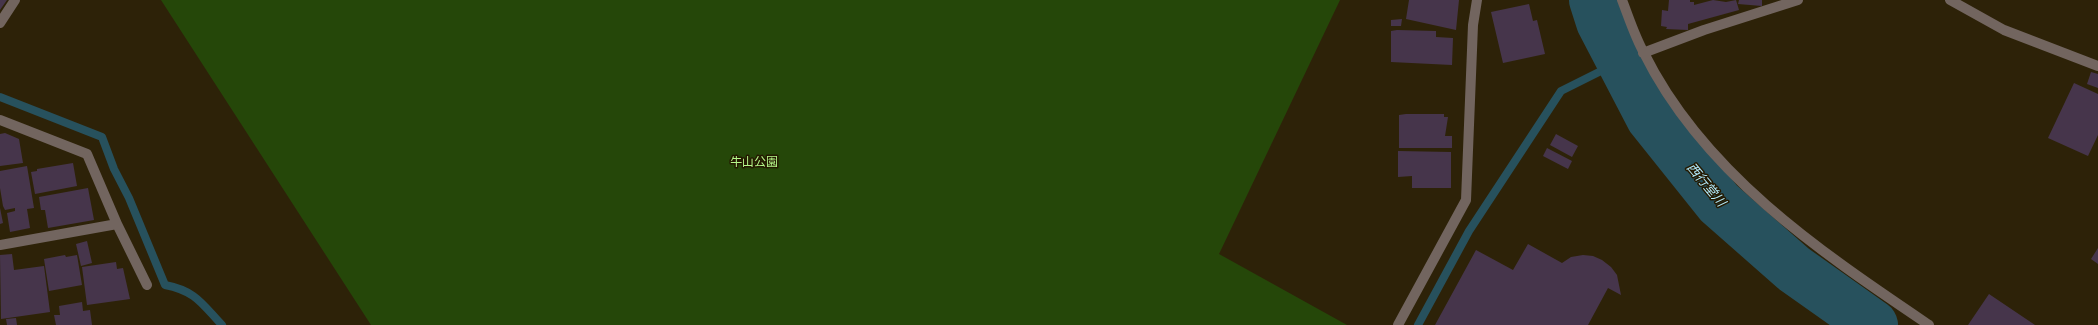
<!DOCTYPE html>
<meta charset="utf-8">
<style>
body{margin:0}
canvas{display:block;background:#2d2208}
</style>
<canvas width="2098" height="325"></canvas>
<script>
const context = document.querySelector('canvas').getContext('2d');
context.lineJoin = 'round';
function fill(path, color) {
  context.fillStyle = color;
  context.fill(path, 'evenodd');
}
function strokePath(path, color, width, dash) {
  context.strokeStyle = color;
  context.lineWidth = width;
  context.lineCap = dash ? 'butt' : 'round';
  context.setLineDash(dash || []);
  context.stroke(path);
}
function label(font, color, halo, rows, align = 'center') {
  context.font = font + ' Mulish,"Noto Sans JP",sans-serif';
  context.lineWidth = 3;
  context.setLineDash([]);
  context.textBaseline = 'middle';
  context.strokeStyle = halo;
  context.fillStyle = color;
  for (const [text, x, y, turn = 0] of rows) {
    context.save();
    context.translate(x, y);
    context.rotate((+turn || 0) * Math.PI / 180);
    context.textAlign = isNaN(turn) ? turn : align;
    if (halo) context.strokeText(text, 0, 0);
    context.fillText(text, 0, 0);
    context.restore();
  }
}
fill(new Path2D(`
 M161 0H1340L1219 254 1347 325H371Z`), '#254709');
strokePath(new Path2D(`
 M0 97 102 137 114 169 129 198 165 285C196 291 202 304 222 325
 M1418 325 1469 231 1561 91 1621 61`), '#27515d', 8);
strokePath(new Path2D(`
 M1594 0 1601 22 1651 118 1719 203 1794 269 1873 325`), '#27515d', 50);
fill(new Path2D(`
 M0 0H7L0 10Z
 M1409 0H1459L1456 30 1406 19Z
 M1669 0H1690V2H1694V5L1713 0 1726 2 1736 0 1739 10 1688 24V30L1666 29 1667 27 1661 26 1662 10 1668 11Z
 M1739 0H1762V6L1738 4Z
 M1529 4 1533 21 1537 20 1545 54 1503 63 1491 12Z
 M1402 19 1401 26H1391V20Z
 M1397 30 1436 31V37L1453 38 1452 65 1391 62V31Z
 M2091 72 2098 74V88L2087 84Z
 M2074 83 2098 94V135L2088 156 2048 138Z
 M1406 114H1444V117H1448L1445 136H1452V148H1399V115Z
 M5 133 19 139 23 163 0 166V134Z
 M1556 134 1578 146 1572 157 1550 145Z
 M1547 148 1572 161 1568 169 1543 156Z
 M1398 151 1451 152V188H1412V176L1398 177Z
 M73 163 77 186 35 194 31 172 37 171V169Z
 M27 166 34 208 27 209 30 228 10 232 7 213 15 211V208L5 210 3 206 0 188V171Z
 M88 188 94 220 48 228 45 210H41L39 197Z
 M0 208 3 223 0 224Z
 M87 241 92 263 81 266 76 244Z
 M1528 244 1562 263 1571 257 1583 255 1593 256 1602 260 1611 267 1617 275 1621 295 1608 288 1588 325H1435L1476 250 1513 270Z
 M2098 248V264L2091 259Z
 M12 254 14 270 44 266 50 312 1 319 0 255Z
 M65 255 66 257 77 255 82 285 49 291 44 259Z
 M116 262 117 269 123 268 130 299 87 305 82 267Z
 M1989 294 2035 325H1968Z
 M82 302 83 311 90 310 92 325H56L54 315H60L59 306Z
 M16 318 17 325H7L6 319Z`), '#46354b');
strokePath(new Path2D(`
 M1622 0C1629 18 1635 37 1644 53 1704 174 1821 252 1929 325
 M1950 0 2004 30 2098 66
 M0 23 15 0
 M1643 53 1704 30 1798 0
 M0 120 87 154 117 224 147 285
 M0 245 117 224
 M1398 325 1466 200 1473 25 1477 0`), '#72655f', 10);
label('12px', '#b4f889', '#241901', [
 ["牛山公園",754,162]
]);
label('italic 13px', '#b2ebfd', '#241901', [
 ["西行堂川",1706,185,50]
]);
</script>
